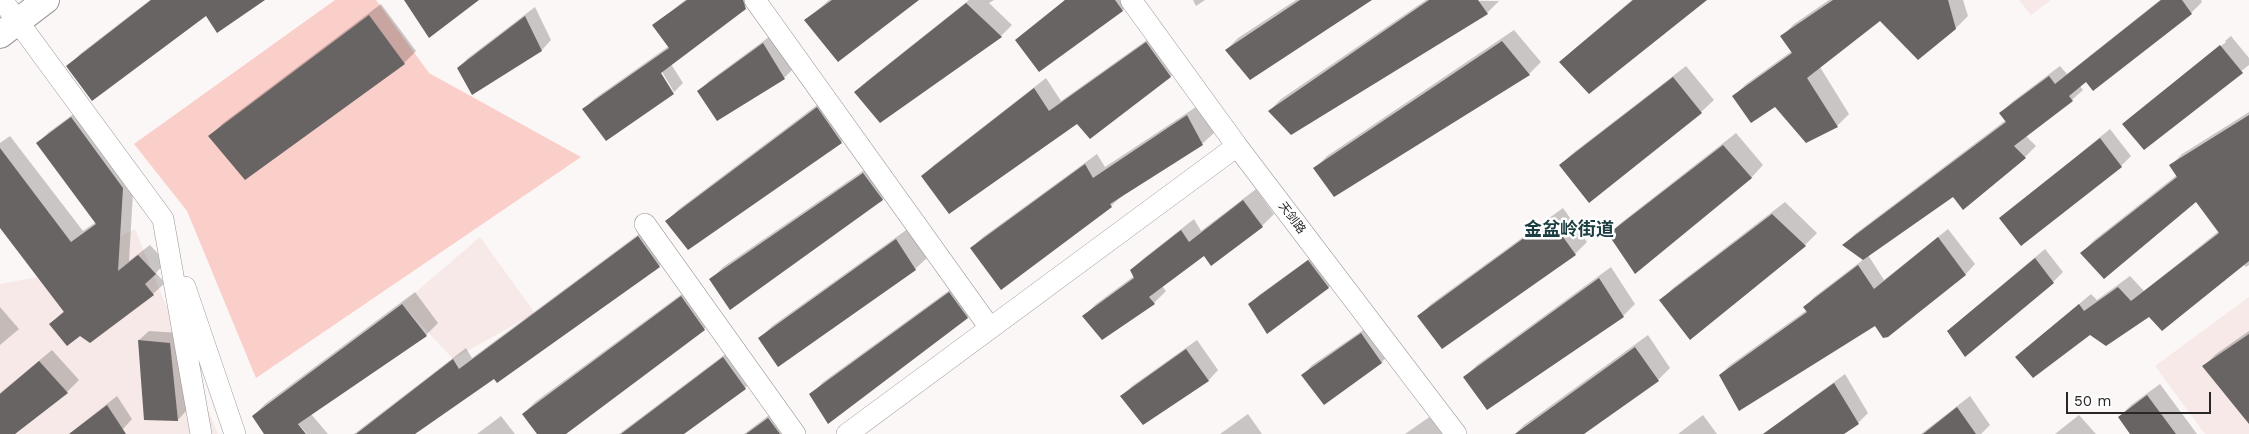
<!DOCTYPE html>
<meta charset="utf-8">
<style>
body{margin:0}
#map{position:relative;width:2249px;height:434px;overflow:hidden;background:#fbf7f6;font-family:"Work Sans",sans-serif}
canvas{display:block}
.scale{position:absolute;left:2066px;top:392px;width:145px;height:22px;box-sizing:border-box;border:2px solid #282726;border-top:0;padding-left:6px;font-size:15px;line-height:18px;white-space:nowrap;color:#282726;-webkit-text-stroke:4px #fff;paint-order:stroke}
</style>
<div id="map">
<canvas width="2249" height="434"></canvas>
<div class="scale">50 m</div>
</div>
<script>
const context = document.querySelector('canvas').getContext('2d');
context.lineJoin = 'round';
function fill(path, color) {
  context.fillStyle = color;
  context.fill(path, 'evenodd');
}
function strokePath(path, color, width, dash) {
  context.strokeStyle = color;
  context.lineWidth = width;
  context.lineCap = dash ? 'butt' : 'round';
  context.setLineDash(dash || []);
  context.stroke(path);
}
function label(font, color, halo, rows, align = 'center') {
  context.font = font + ' "Work Sans","Noto Sans SC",sans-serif';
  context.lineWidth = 5;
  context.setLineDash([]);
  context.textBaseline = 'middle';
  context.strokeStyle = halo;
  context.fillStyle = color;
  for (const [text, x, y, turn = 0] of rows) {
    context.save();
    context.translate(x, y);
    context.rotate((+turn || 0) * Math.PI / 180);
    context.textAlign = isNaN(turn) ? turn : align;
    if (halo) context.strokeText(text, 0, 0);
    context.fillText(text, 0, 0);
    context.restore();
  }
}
fill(new Path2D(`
 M2019 0H2051L2031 15Z
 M135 229 218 434H0V284L37 277Z
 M480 237 535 313 453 359 402 304Z
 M2249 297V434H2205L2155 366Z`), '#f6e9e7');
fill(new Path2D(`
 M335 0H376L429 73 581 157 256 378 187 211 134 144Z`), '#facfc9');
fill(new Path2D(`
 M150 0H263L206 15 68 67 80 54Z
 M685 0H753L671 64 683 83 674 92 659 67 584 109 594 99 669 46 654 25Z
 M829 0H917L806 20Z
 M969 0H994L989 3 1012 25 1001 36 881 121 856 92 867 81Z
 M1065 0H1132L1123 10 1039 71 1017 40Z
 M1193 0H1205L1196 6Z
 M1296 0H1370L1226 50 1238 38Z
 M1426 0 1499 1 1487 13 1292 134 1269 111 1281 99Z
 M1632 0H1705L1561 62 1573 50Z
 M1829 0H1963L1968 16 1956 28 1880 20 1820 67 1849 114 1837 126 1775 106 1734 96 1746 84 1792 51 1782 36 1794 24Z
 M2160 0H2201L2202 2 2191 13 2080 86 2083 90 2072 100 2026 136 2036 146 2025 157 1953 195 1868 255 1884 280 1948 229 1975 264 1966 274 1887 335 1875 324 1720 375 1730 365 1807 310 1805 307 1814 297 1864 259 1844 245 1855 234 2006 120 2001 113 2012 102 2060 66 2067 74Z
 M381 4 416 51 404 63 210 136 222 124Z
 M535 7 551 40 542 50 458 68 468 58Z
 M1514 30 1541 62 1529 74 1335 195 1315 168 1327 156Z
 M1158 32 1182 65 1171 76 1090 137 1077 122 923 176 934 165 1046 78 1061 101Z
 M773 34 794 68 784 78 699 91 709 81Z
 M2231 36 2249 58V65L2145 148 2124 124 2226 42 2225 41Z
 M1686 66 1714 100 1701 112 1589 201 1560 165 1573 153Z
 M829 96 853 130 841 142 667 221 679 209Z
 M1199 105 1214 133 1202 144 1123 195 1111 206 971 248 983 237 1097 154 1105 167Z
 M83 107 134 176 129 261 150 245 166 262 156 273 165 283 153 294 90 342 80 335 50 324 64 311 0 226V143L10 136 83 231 96 222 38 143 49 132Z
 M2249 112V265L2246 267 2243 264 2149 315 2016 357 2091 294 2097 300 2130 276 2144 291 2219 231 2196 201 2082 253 2093 241 2177 175 2170 166 2182 154Z
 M2110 129 2131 156 2121 166 2001 218Z
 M1736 133 1763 165 1751 178 1609 234 1622 222Z
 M876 162 895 187 882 200 711 279 723 267Z
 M1256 189 1274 214 1262 226 1205 254 1162 286 1166 291 1154 303 1084 316 1096 304 1134 276 1131 270 1144 258 1194 219 1201 231Z
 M1785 202 1817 233 1805 245 1661 300 1673 288Z
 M1563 208 1587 242 1575 254 1442 348 1419 316 1431 304Z
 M651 225 671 254 659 266 497 381 494 377 412 434H354L466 348 472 358Z
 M909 228 928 257 915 269 779 365 760 338 772 326Z
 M2045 249 2063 272 2053 282 1959 321Z
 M1319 252 1338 277 1329 287 1268 332 1249 305 1259 295Z
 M1611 267 1635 304 1623 316 1465 377 1477 365Z
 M962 281 979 305 967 318 811 395 823 382Z
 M694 285 717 317 704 329 564 434H538L523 414 535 402Z
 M415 292 438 323 426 335 311 414 328 434H307L294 419 304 434H265L253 416 265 404Z
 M0 307 19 329 0 345Z
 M1372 324 1391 352 1382 362 1324 404 1303 375 1312 365Z
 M149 331 180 333 187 410 178 420 139 340Z
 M2249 331V422L2204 366 2216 354Z
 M1648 335 1670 368 1658 380 1582 434H1515L1524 425Z
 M1197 340 1218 370 1209 380 1143 424 1122 396 1132 386Z
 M736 346 757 376 745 388 681 434H619Z
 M52 350 79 380 67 392 13 434H0V393Z
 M1845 374 1868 413 1858 423 1841 434H1763Z
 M2160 384 2197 434H2132L2119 417 2131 405Z
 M117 396 132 419 123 429 116 434H69Z
 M1970 396 1990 425 1981 434H1921Z
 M781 406 800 434H744Z
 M1438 411 1454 434H1405Z
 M1248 414 1262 434H1220Z
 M1703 415 1717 434H1678Z
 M2079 415 2096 434H2055Z
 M501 416 515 434H477Z`), '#0003');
fill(new Path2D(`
 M151 0H265L217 33 206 16 92 101 66 66Z
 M404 0H479L429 38Z
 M687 0H743L746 9 661 73 674 94 606 141 582 109 669 48 652 25Z
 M832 0H919L838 62 804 20Z
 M1065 0H1115L1123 11 1039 72 1015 40Z
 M1300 0H1372L1250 80 1225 50Z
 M1429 0H1478L1488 14 1291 135 1268 111Z
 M1633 0H1707L1589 94 1559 62Z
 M1833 0H1948L1956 29 1918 60 1880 21 1807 78 1838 127 1806 143 1775 107 1751 123 1732 96 1792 53 1780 36Z
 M2161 0H2182L2192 14 2093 91 2086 82 2069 96 2073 101 2014 146 2026 158 1963 210 1953 197 1863 260 1842 245 2006 122 1999 113 2049 76 2055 84Z
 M966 3 1002 37 880 123 854 92Z
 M369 15 405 64 245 180 208 136Z
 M525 16 542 51 472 95 457 68Z
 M1502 41 1530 75 1334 197 1313 168Z
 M1146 42 1171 77 1090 139 1077 124 949 214 921 176 1034 88 1049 111Z
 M763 43 785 79 717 121 697 91Z
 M2220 45 2243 73 2144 150 2122 124Z
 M1673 77 1702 113 1589 203 1559 165Z
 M817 107 842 143 688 250 665 221Z
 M1187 115 1203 145 1110 204 1112 207 1001 290 970 248 1085 164 1093 178Z
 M2249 115V261L2162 331 2149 317 2106 346 2090 335 2033 378 2015 357 2079 304 2084 311 2118 287 2131 301 2219 233 2196 202 2104 279 2080 253 2177 177 2169 165Z
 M71 117 123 188 118 271 138 255 156 274 145 284 154 295 90 343 80 336 67 346 49 324 64 312 0 228V148L71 242 96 224 36 143Z
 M2100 138 2122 167 2021 246 1999 218Z
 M1723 145 1752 178 1635 274 1608 234Z
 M863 173 883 200 730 310 709 279Z
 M1243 200 1263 227 1211 266 1204 256 1149 297 1155 304 1102 340 1082 316 1134 278 1130 270 1181 230 1189 242Z
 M1772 214 1806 246 1690 340 1659 300Z
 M1550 219 1576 255 1442 349 1417 316Z
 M638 236 660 267 497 383 494 379 415 434H356L453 359 459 369Z
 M1938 237 1966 275 1888 337 1883 338 1875 326 1739 411 1719 375 1807 312 1803 307 1858 265 1874 289Z
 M896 239 916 270 778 367 758 338Z
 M2035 258 2054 283 1965 357 1947 331Z
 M1308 260 1329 288 1267 334 1248 304Z
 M1599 278 1624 317 1487 410 1463 377Z
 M949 292 968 318 828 424 809 394Z
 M681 296 705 330 566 434H537L522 414Z
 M402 304 427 336 298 424 306 434H264L252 416Z
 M1361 333 1382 363 1324 405 1301 375Z
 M2249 334V424L2202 366Z
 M138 340 170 343 178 421 144 420Z
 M1635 347 1659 381 1584 434H1515Z
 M1186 349 1209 381 1143 425 1120 396Z
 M723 357 746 389 684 434H621Z
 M39 361 68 393 15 434H0V394Z
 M1834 383 1859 424 1844 434H1763Z
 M2147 395 2176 434H2130L2118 417Z
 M107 405 126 434H69Z
 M1957 407 1976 434H1923Z
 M768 418 780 434H746Z`), '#686464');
const minor = new Path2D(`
 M2 0 163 219 201 434
 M755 0 990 328
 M1131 0 1237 146 1456 434
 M645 224 795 434
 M185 287 235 434
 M847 434 1237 146`);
const major = new Path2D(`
 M0 35 46 0`);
strokePath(minor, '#9c9898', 22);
strokePath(major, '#9c9898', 28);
strokePath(minor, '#fff', 21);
strokePath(major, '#fff', 26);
label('12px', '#282726', '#fff', [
 ["天剑路",1292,218,53]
]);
label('bold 18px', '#1b3d41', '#fff', [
 ["金盆岭街道",1569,230]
]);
</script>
